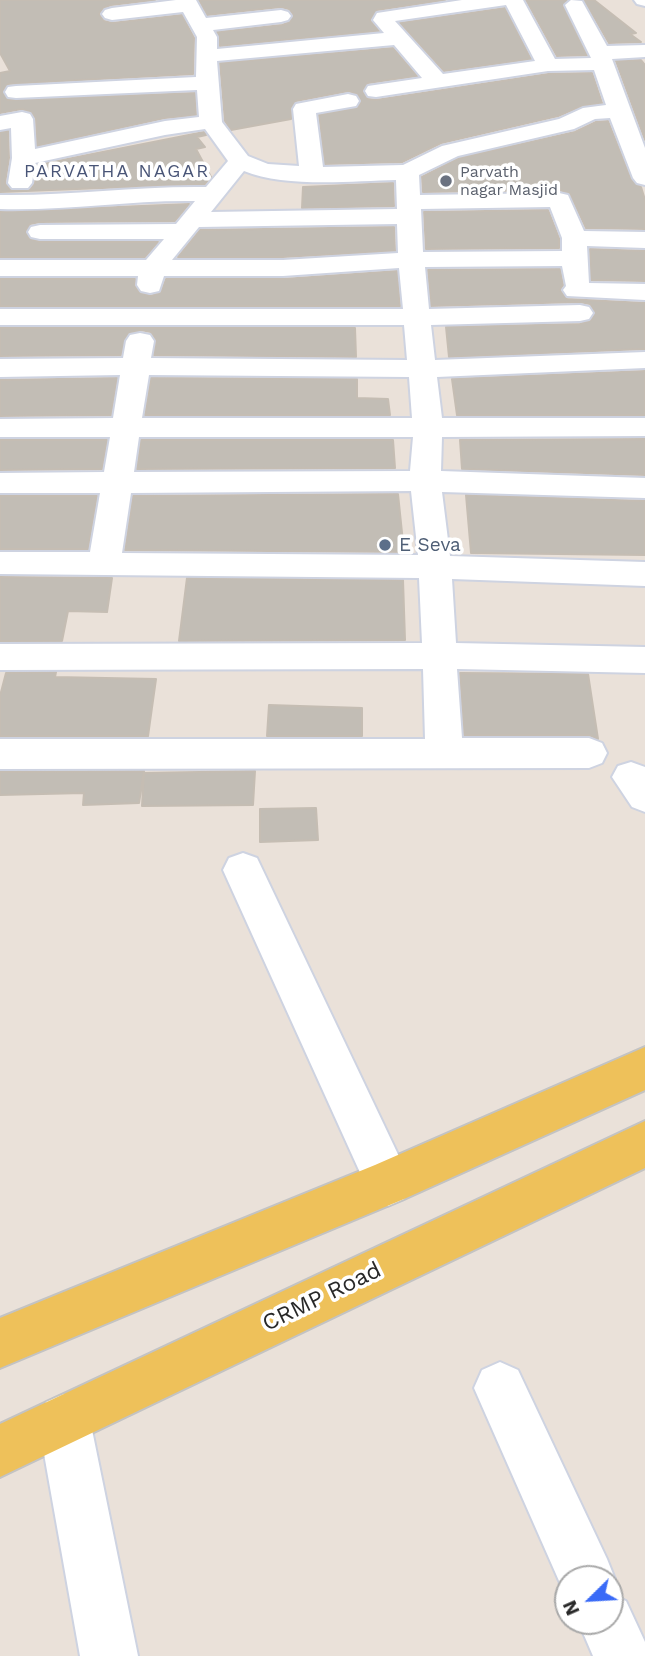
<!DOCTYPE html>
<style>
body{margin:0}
#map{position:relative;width:645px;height:1656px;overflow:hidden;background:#eae1d9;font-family:"Work Sans",sans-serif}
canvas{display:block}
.north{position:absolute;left:554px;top:1565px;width:70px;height:70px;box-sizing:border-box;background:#fff;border:2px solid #a9a9a9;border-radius:50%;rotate:246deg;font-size:19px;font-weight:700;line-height:28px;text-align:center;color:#282828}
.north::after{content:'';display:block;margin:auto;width:24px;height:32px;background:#396af7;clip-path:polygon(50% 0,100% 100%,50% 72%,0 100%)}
</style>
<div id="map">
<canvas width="645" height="1656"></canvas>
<div class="north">N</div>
</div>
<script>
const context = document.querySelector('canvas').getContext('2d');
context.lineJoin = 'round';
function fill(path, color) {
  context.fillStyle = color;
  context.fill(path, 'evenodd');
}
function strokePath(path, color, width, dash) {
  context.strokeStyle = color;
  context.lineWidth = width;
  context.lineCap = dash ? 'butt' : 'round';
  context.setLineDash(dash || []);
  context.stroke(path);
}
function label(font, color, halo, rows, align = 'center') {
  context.font = font + ' "Work Sans",sans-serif';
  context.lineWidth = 7;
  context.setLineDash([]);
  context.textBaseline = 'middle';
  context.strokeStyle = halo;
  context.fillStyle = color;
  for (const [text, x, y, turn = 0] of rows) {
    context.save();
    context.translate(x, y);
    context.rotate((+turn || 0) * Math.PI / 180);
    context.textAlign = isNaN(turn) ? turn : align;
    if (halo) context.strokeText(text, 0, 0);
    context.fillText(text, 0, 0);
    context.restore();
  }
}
const building = new Path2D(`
 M0 0H155L111 5 103 8 99 14 104 21 112 23 182 15 194 38 193 74 8 84 3 91 8 100 195 93 196 115 165 118 37 146 36 119 32 113 22 109 0 113V73L10 71 0 53Z
 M199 0H445L377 10 370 20 379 31 220 46 217 32 282 25 290 22 293 14 289 9 281 7 207 15Z
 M526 0H567L563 6 587 55 557 56Z
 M584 0H594L636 33 630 34 641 42 609 43Z
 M505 8 531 59 444 71 400 23Z
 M393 48 417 76 368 83 363 92 368 99 376 100 548 74 592 73 602 103 582 106 558 116 441 143 402 162 325 164 319 115 358 107 361 102 358 95 349 91 296 101 291 108V119L231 130 225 121 220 63Z
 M641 60 645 65V140L616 61Z
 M608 121 631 179 641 187 645 200V229L586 228 570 194 560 190 423 192 422 177 459 158 575 132 596 122Z
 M8 131 9 158 5 183 12 191 30 190 35 183 37 165 204 132 206 135 197 137 205 147 196 149 211 177 205 184 0 192V132Z
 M393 183 394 206 302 208 303 187Z
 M189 204 175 221 40 222 30 224 26 231 29 238 40 242H158L145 257H0V212Z
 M548 210 559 238V248L426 249 424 212Z
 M394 227 395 251 283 257H178L200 230Z
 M590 249 645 251V281L591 280Z
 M560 269 563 285 560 290 567 299 645 303V349L449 357 446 327 580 324 591 320 595 312 590 304 580 302 431 306 428 270Z
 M397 271 400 306H0V279H135V286L139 292 151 296 161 292 166 279H283Z
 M0 328H355L356 357 154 355 156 340 151 332 141 330 128 334 121 355 0 356Z
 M645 371V415H457L452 379Z
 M117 378 111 415 0 416V380Z
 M151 378 357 379V398L388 399 390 415H145Z
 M645 439V475L462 469 460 440Z
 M0 440H107L102 469 0 470Z
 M141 440H393L395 468 137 469Z
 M398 494 404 552 125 550 133 496Z
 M466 495 645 501V555L471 553Z
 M0 496H97L88 549H0Z
 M0 577 112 578 107 612 68 611 62 641H0Z
 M187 578 403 580 405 640 179 641Z
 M56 672 55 677 156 679 148 736H0V696L6 673Z
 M460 673 588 674 598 739 589 735H464Z
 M269 705 362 708V736H267Z
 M144 771 139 803 83 805 84 793 0 795V772Z
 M255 771 253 805 142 806 144 773Z
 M316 808 318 840 260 842V809Z`);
fill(building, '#c2bdb5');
strokePath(building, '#c5bdb3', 2);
const minor = new Path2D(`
 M176 0H196L206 18 281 10 288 12 291 16 288 20 281 22 213 30 217 37V49L384 33 373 20 377 13 462 0H523L555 59 591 58 565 5 571 0 582 1 607 46 645 45V57L612 59 645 148V185L637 183 633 178 610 118 595 119 574 129 458 156 419 175 420 195 559 193 568 195 584 231 645 232V248L587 246 589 283 645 284V300L567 296 563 290 566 286 562 266 425 267 429 309 580 305 589 307 593 313 589 319 580 321 431 325 435 360 645 352V368L437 377 442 418H645V436L442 437 441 471 645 478V498L442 492 450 556 645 562V586L452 579 456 643 645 647V673L457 669 462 738H589L602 743 607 753 602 763 589 768 0 769V739H425L423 669 0 670V644L422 643 419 578 0 574V552H90L100 493H0V473L104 472 110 437H0V419L113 418 120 375 0 377V359L123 358 126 341 130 335 140 333 150 335 154 341 151 358 407 360 404 325H0V309H403L399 268 283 276H164L159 291 150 293 141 291 137 285 138 276H0V260H146L164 239H40L31 237 28 232 31 227 40 225 176 224 195 201C130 200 65 211 0 209V195C69 196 137 186 206 187L228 161 205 129 165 135 35 163 32 183 28 188H12L8 183 12 158 11 128 0 130V116L22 112 30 114 33 119 35 149 165 121 199 117 197 90 16 98 8 97 5 92 8 87 16 86 196 77 197 37 183 12 112 20 105 18 102 14 105 10 112 8ZM506 5 535 61 443 74 395 21ZM394 45 422 78 368 86 365 91 368 96 376 97 548 71 594 70 606 105 583 108 559 119 442 146 403 165 323 167 316 113 356 106 359 101 356 96 348 94 296 104 293 109 299 166 268 164 248 156 222 122 217 61ZM244 171C284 188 352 181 396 180L397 209 211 212ZM550 207 562 238V251L423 252 421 209ZM397 224 398 253 283 260H172L199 227ZM149 375 409 377 412 418H142ZM139 437H413L410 471 134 472ZM411 491 418 555 122 553 131 493Z
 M634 0H645V6L637 4Z
 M631 762 645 767V812L632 807 612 777 618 766Z
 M243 853 257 858 404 1167 411 1183 404 1199 388 1206 372 1199 223 870 229 858Z
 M500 1362 518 1370 607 1559 615 1579 610 1591V1579H568L567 1599 474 1388 482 1370Z
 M64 1394 82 1402 90 1420 138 1656H80L38 1420 46 1402Z
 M610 1594 626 1601 645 1642V1656H593L578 1621H610Z`);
const major = new Path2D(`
 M645 1047V1090L404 1199 0 1368V1318L375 1165Z
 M645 1121V1168L0 1477V1424Z`);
strokePath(minor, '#ced3e1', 4);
strokePath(major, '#c3c3c3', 4);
fill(minor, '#fff');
fill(major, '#eec15a');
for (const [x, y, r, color] of [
 [446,181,7,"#6b7280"],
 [385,545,7,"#5c6f8a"]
]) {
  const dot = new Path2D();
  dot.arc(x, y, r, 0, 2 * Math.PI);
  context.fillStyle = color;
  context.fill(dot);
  strokePath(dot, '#fff', 2.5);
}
label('16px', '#5b616d', '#fff', [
 ["Parvath",460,172],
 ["nagar Masjid",460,190]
], 'left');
context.letterSpacing = '2px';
label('18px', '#495577', '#fff', [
 ["PARVATHA NAGAR",117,172]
]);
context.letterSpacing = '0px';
label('19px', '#4e5e75', '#fff', [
 ["E Seva",399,545]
], 'left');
label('23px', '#282828', '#fff', [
 ["CRMP Road",322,1297,-26]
]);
</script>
